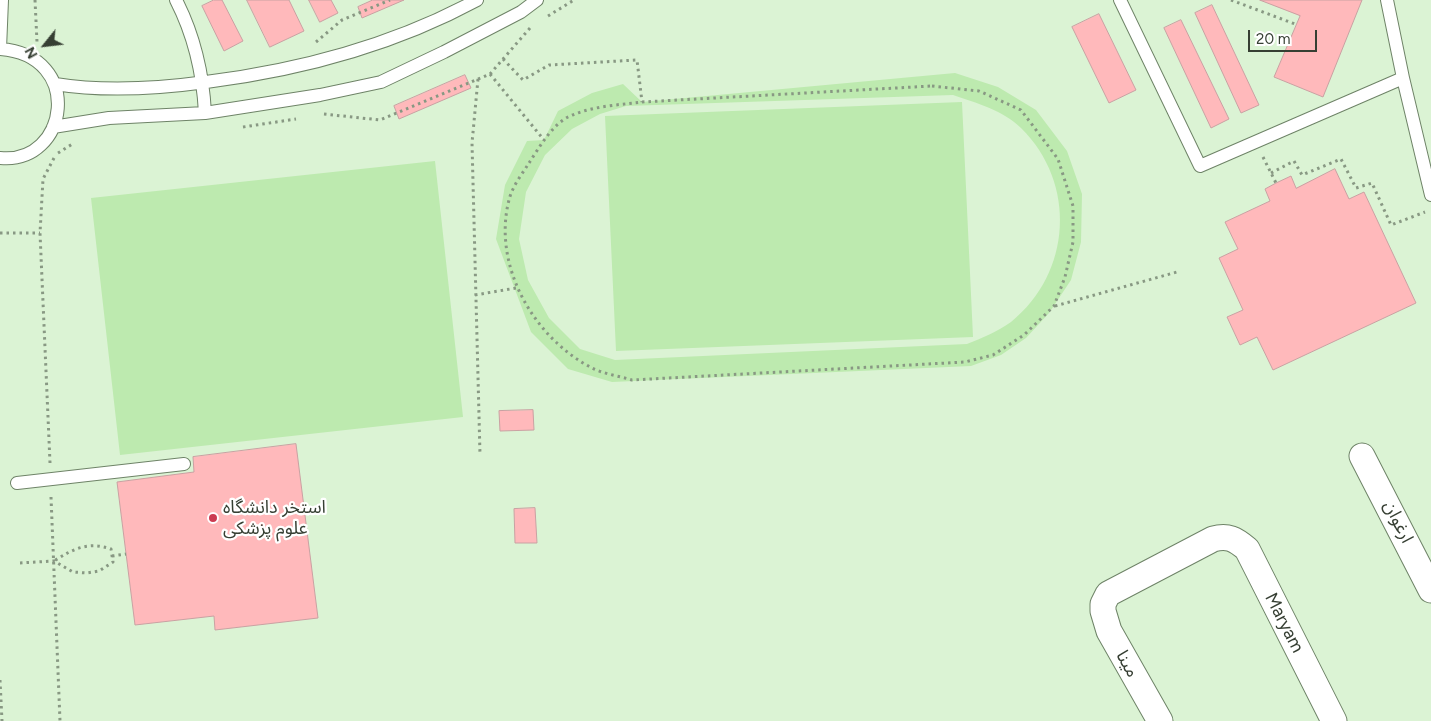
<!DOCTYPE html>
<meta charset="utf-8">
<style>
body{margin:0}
#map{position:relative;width:1431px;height:721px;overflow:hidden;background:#dbf3d4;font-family:Figtree,sans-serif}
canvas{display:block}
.north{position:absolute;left:20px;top:20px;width:50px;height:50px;-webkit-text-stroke:4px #fff;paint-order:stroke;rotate:241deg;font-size:14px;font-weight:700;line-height:20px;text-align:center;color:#363f33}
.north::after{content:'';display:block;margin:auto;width:18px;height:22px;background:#363f33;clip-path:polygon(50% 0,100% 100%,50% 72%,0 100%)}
.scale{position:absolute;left:1248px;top:30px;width:69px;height:22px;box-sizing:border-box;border:2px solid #363f33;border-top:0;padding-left:6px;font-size:15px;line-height:18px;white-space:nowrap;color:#363f33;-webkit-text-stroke:4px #fff;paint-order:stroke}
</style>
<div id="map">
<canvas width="1431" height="721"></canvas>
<div class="north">N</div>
<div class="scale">20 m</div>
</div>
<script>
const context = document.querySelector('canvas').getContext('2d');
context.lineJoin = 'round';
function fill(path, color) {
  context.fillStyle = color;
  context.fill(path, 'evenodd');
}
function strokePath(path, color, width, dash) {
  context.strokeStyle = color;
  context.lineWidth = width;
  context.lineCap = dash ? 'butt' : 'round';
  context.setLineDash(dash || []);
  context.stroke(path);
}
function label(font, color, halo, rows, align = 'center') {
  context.font = font + ' Figtree,"Noto Sans Arabic",sans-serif';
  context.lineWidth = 4.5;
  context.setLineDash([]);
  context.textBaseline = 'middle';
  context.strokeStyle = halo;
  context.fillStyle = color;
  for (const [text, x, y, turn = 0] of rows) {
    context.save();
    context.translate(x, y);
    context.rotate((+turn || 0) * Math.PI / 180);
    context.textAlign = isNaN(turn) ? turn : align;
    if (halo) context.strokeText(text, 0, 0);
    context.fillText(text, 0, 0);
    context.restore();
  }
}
fill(new Path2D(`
 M955 73 998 87 1036 110 1067 151 1082 194 1081 242 1071 280 1049 313 1026 338 1001 355 971 366 612 382 568 369 531 332 496 239 505 185 527 141 544 140 558 111 592 93 623 84 642 102ZM953 95C976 103 1003 110 1021 128 1077 183 1072 273 1011 322 997 332 982 338 967 344L615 360 580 349 549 318 528 280 519 239 526 192 545 155 572 129 600 114 626 106Z
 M962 102 973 337 616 351 605 116Z
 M435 161 463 417 120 455 91 198Z`), '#bdeaaf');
const building = new Path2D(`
 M214 0H222L243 41 224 51 202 6Z
 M247 0H289L304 31 270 47Z
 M309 0H331L338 13 320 22Z
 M373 0H404L362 18 358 7Z
 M1260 0H1362L1323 97 1274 77 1300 16Z
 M1212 5 1259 105 1241 113 1195 13Z
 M1099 14 1136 90 1109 103 1072 27Z
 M1181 20 1229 119 1211 128 1164 28Z
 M465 75 471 88 399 119 394 106Z
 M1335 169 1349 199 1364 192 1416 303 1273 370 1257 337 1240 345 1227 317 1243 310 1219 258 1238 249 1225 222 1270 201 1265 189 1276 183 1291 176 1296 188Z
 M533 410 534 430 500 431 499 411Z
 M296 444 318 618 215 630 214 616 135 625 117 482 194 472 193 457Z
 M535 508 537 543H515L514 509Z`);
fill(building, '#ffb9bb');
strokePath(building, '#c9a1a2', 1);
const service = new Path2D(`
 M176 0C194 35 203 74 205 113
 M1120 0 1200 166 1403 78 1387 0
 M0 49C85 55 69 165 0 158
 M0 49 2 0
 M1403 78 1431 195
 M55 84C105 92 155 89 206 82 301 70 392 46 477 0
 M53 127 109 118 205 113 320 95 381 82 444 52 521 12 537 0
 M17 483 184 464`);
const minor = new Path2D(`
 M1362 456 1431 590
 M1160 721 1109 631 1103 611V604L1108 594 1213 539C1228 535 1235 539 1247 549L1334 721`);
strokePath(service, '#6e8367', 14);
strokePath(minor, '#6e8367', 27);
strokePath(new Path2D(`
 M35 0 37 42
 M1231 0 1295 24
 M548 16 574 0
 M316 42 342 20 390 0
 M503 59 523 80 549 65 637 60 642 102
 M490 74 544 140
 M478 79 472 143 480 455
 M932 86 979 91 1021 110 1058 159 1073 206V242L1065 277 1054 306 1024 335 993 355 965 362 632 380C619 376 604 374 592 368 534 338 492 266 509 200 512 187 522 174 529 163 539 148 551 126 568 117 591 106 618 105 642 102Z
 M324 114 380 120 490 74 530 28
 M243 127 296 119
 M58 153 74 143
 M1263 157 1276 183
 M1271 173 1294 161 1302 175 1341 159 1356 188 1372 183 1391 225 1425 212
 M0 233H40
 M475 295 516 288
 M1055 306 1177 272
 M50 463 40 233 43 179 54 158
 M51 497 60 721
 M112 556 126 554
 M20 563 54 561 73 572 87 573 99 571 113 562 111 549C88 541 73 549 54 561
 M0 680 2 721`), '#889883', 3, [2.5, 4]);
strokePath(service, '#fff', 12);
strokePath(minor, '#fff', 25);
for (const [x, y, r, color] of [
 [213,518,5,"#cb3b51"]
]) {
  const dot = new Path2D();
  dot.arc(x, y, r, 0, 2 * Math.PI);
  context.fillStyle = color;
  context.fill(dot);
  strokePath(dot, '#fff', 2);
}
label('18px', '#363f33', '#fff', [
 ["استخر دانشگاه",223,508],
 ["علوم پزشکی",223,529]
], 'left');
label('18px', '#363f33', '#fff', [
 ["ارغوان",1398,522,64],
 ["Maryam",1284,623,63],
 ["مینا",1127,664,61]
]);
</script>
